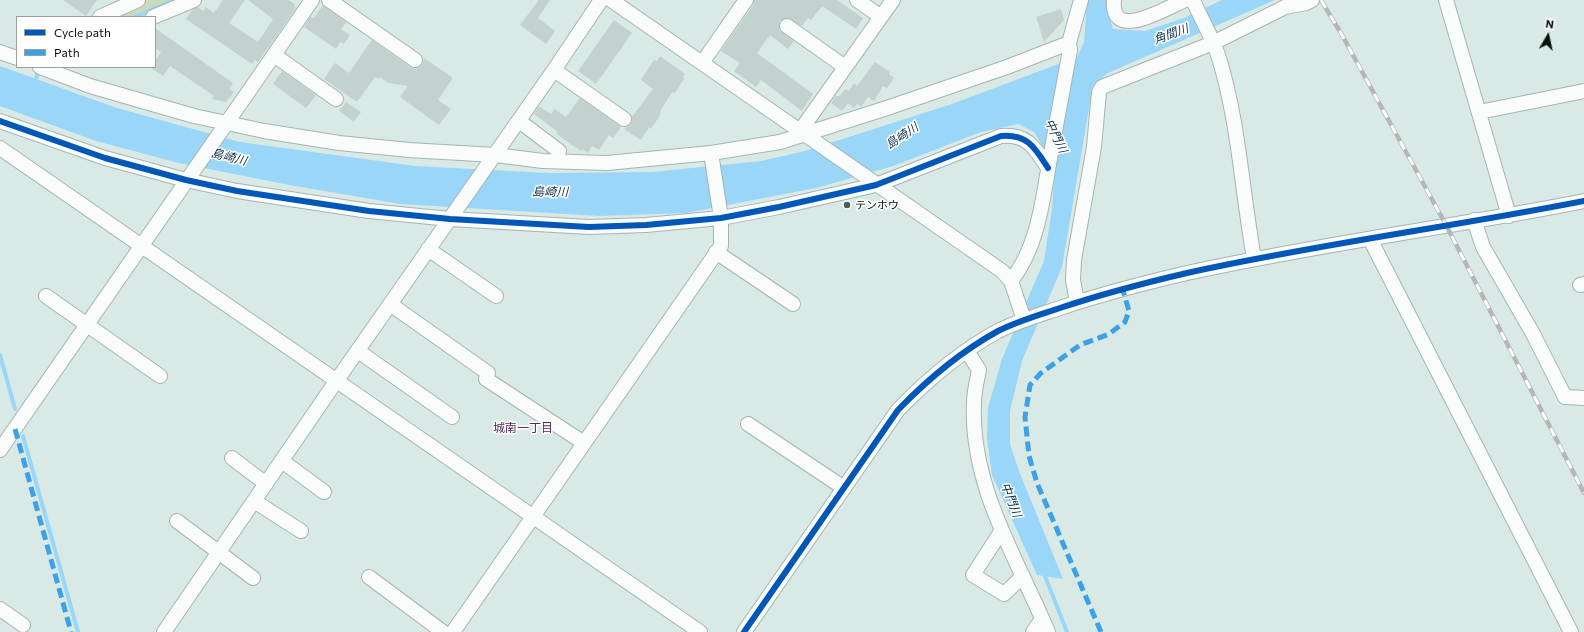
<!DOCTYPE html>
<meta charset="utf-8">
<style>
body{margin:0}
#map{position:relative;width:1584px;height:632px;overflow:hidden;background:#d9eae6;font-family:Commissioner,sans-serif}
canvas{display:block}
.legend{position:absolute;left:16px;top:16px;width:140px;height:52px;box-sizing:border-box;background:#fff;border:1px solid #9b9f9d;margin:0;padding:5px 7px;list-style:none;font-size:12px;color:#040e0b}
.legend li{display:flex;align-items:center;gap:8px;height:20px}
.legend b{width:20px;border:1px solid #9b9f9d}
.north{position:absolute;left:1528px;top:16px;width:40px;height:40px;-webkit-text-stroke:3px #fff;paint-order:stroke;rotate:9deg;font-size:11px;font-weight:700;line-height:16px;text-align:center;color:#040e0b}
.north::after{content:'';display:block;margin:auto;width:14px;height:18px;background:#040e0b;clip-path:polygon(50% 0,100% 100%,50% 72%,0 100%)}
</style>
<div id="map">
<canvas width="1584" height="632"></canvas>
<ul class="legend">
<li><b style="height:5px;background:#0057b8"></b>Cycle path</li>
<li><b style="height:5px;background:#3ca1e9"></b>Path</li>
</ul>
<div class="north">N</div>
</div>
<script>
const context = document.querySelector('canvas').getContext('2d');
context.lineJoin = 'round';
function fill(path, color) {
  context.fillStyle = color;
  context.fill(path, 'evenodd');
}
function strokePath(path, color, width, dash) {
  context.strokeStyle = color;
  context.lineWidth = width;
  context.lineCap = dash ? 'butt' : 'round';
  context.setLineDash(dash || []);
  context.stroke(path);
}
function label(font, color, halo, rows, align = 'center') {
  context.font = font + ' Commissioner,"Noto Sans JP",sans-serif';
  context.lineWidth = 3;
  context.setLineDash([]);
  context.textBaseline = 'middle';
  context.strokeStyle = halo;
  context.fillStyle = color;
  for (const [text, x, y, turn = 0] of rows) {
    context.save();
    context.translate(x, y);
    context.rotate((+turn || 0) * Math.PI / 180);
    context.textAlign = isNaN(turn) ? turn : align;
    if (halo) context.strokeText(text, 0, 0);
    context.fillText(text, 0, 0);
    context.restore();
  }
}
fill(new Path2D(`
 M148 0H183L143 17H111Z`), '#cbdabd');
fill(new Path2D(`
 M1087 0H1108L1109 16 1113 29 1145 31 1184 18 1222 0H1275L1108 73 1093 85 1062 267 1022 361 1010 411V444L1019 471 1063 579 1037 575 992 475 987 439 988 408 1002 359 1044 261 1052 209 1054 182 1045 150 1034 132 1018 124 981 132 893 166 816 188 686 213 600 216 400 204 284 184 179 163 96 141 0 106V66L117 108 240 142 415 166 549 173 652 172 761 161 805 151 952 104 1077 57 1084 42Z`), '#99d6f7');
strokePath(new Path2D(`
 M135 17 174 0
 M34 84 38 73
 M0 355 15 409
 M23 436 78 632
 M1043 571 1067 632`), '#99d6f7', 4);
fill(new Path2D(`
 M63 0H97L86 16Z
 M223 0H245L229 23 258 42 273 19 248 0H288L295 4 294 6 296 8 258 62 255 60 252 64 186 19 193 9 198 7 203 11 206 7 214 13Z
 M539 0H550L538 18 555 31 546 44 520 25Z
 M754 0H837L863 18 856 29 822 6 811 20 808 18 802 26 788 18 780 21 779 30 794 41 788 49 770 35 757 53 813 94 802 111 761 80 756 87 734 71 740 63 721 51 753 5Z
 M323 5 346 22 341 29 350 35 344 44 340 42 336 49 304 27 310 17 314 18Z
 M1061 9 1064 20 1044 42 1036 17Z
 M614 20 632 33 596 84 578 71Z
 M155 28 233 83 229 89 234 92 226 102 212 99 214 96 170 66 163 76 151 68 155 67V61L161 52 155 48Z
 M372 40 410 67 416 69 422 65 424 58 453 78 438 100 451 109 439 125 400 97 408 86 388 83 380 77 379 79 375 77 357 102 324 79 335 63 349 73Z
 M660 56 685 74 683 77 684 79 675 93 672 92 661 110 659 117 651 129 649 127 641 140 624 129 631 124 632 117 653 89 641 80 654 60 657 61Z
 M875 62 890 72 889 74 894 78 887 88 883 86 874 101 868 97 861 107 857 104 854 108 848 103 842 111 831 103 836 96H840L845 89 849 91 854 83 857 86Z
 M282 71 316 95 306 108 273 84Z
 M580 98 621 127 613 138 609 135 599 150 592 146 588 153 582 149 581 151 569 143 557 134 558 132 534 114 539 106 551 114 555 109 566 117Z
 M346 102 361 112 354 122 339 111Z`), '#c3d1cf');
const minor = new Path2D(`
 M329 0 415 60
 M611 0 1002 271 1011 281 1024 320
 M857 0 881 17
 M1114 0C1110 43 1166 8 1185 0
 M1193 0C1201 19 1213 38 1219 58 1239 123 1242 192 1254 258
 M1446 0 1509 216
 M100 17 138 0
 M153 17 194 0
 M787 26 845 67
 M0 52 17 58
 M274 55 336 99
 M702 63 746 0
 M40 67 90 86 194 116 264 131 339 143 409 150 495 155 543 161 607 163 711 153 780 142 884 109 1007 67 1069 43
 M554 70 624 119
 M1479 112 1584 91
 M0 121 105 158 186 180 237 191 369 211 450 219 589 227 646 225 721 218 779 207 876 185 1001 136C1028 134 1035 148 1048 168
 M519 121 559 151
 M800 131 893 0
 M0 148 700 632
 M1474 220 1483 247 1532 332 1565 397 1584 398
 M1370 239 1571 632
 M428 249 496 296
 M716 252 793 304
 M1011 281C1037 248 1042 205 1049 164 1056 126 1063 88 1070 50L1069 43 1081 0
 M1580 285 1584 284
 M46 296 160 376
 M1077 302 1073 280 1074 260 1094 147 1099 92 1102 87 1213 43 1285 7 1306 3 1312 0
 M390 304 488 373
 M358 351 452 417
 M967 351 979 370C977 380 974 392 974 403 970 486 1017 558 1048 632
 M486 379 584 443
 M748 424 844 488
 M0 450 312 0
 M232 458 266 484
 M282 461 324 492
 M254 501 301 531
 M177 521 253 578
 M1002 530 973 575 1004 594 1023 576
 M369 577 443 632
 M0 609 23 625
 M164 632 337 380 554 70 601 0
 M453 632 721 246V218L711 153
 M744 632 898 410C927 380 960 352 998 331 1018 321 1039 315 1060 308 1102 294 1144 283 1187 273 1318 244 1452 227 1584 201
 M1033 632 1042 619`);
strokePath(minor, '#a6b4b0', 16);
strokePath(minor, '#f9fcfb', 14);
const rail = new Path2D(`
 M1321 0 1342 35 1446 225 1584 493`);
strokePath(rail, '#b3b7b6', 4.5);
strokePath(rail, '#fff', 3, [9]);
strokePath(new Path2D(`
 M15 429 71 632
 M1101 632 1037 483 1029 456 1025 417 1030 385 1041 373 1080 345 1109 334 1125 322 1129 311 1122 287`), '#3ca1e9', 5, [10, 5]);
strokePath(new Path2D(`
 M0 121 105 158 186 180 237 191 369 211 450 219 589 227 646 225 721 218 779 207 876 185 1001 136C1028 134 1035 148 1048 168
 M744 632 898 410C927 380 960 352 998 331 1018 321 1039 315 1060 308 1102 294 1144 283 1187 273 1318 244 1452 227 1584 201`), '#0057b8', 6);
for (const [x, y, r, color] of [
 [847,205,4,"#4f5b58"]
]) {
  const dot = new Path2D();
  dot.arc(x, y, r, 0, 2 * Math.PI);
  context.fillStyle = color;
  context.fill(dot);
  strokePath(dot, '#fff', 1.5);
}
label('11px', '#040e0b', '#fff', [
 ["テンホウ",855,205]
], 'left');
label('italic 12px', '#0d3145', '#fff', [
 ["角間川",1171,34,-20],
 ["島崎川",902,136,-34],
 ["中門川",1056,136,65],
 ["島崎川",229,157,14],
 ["島崎川",550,192,1],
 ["中門川",1011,500,69]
]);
label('12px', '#552759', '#fff', [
 ["城南一丁目",523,428]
]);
</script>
